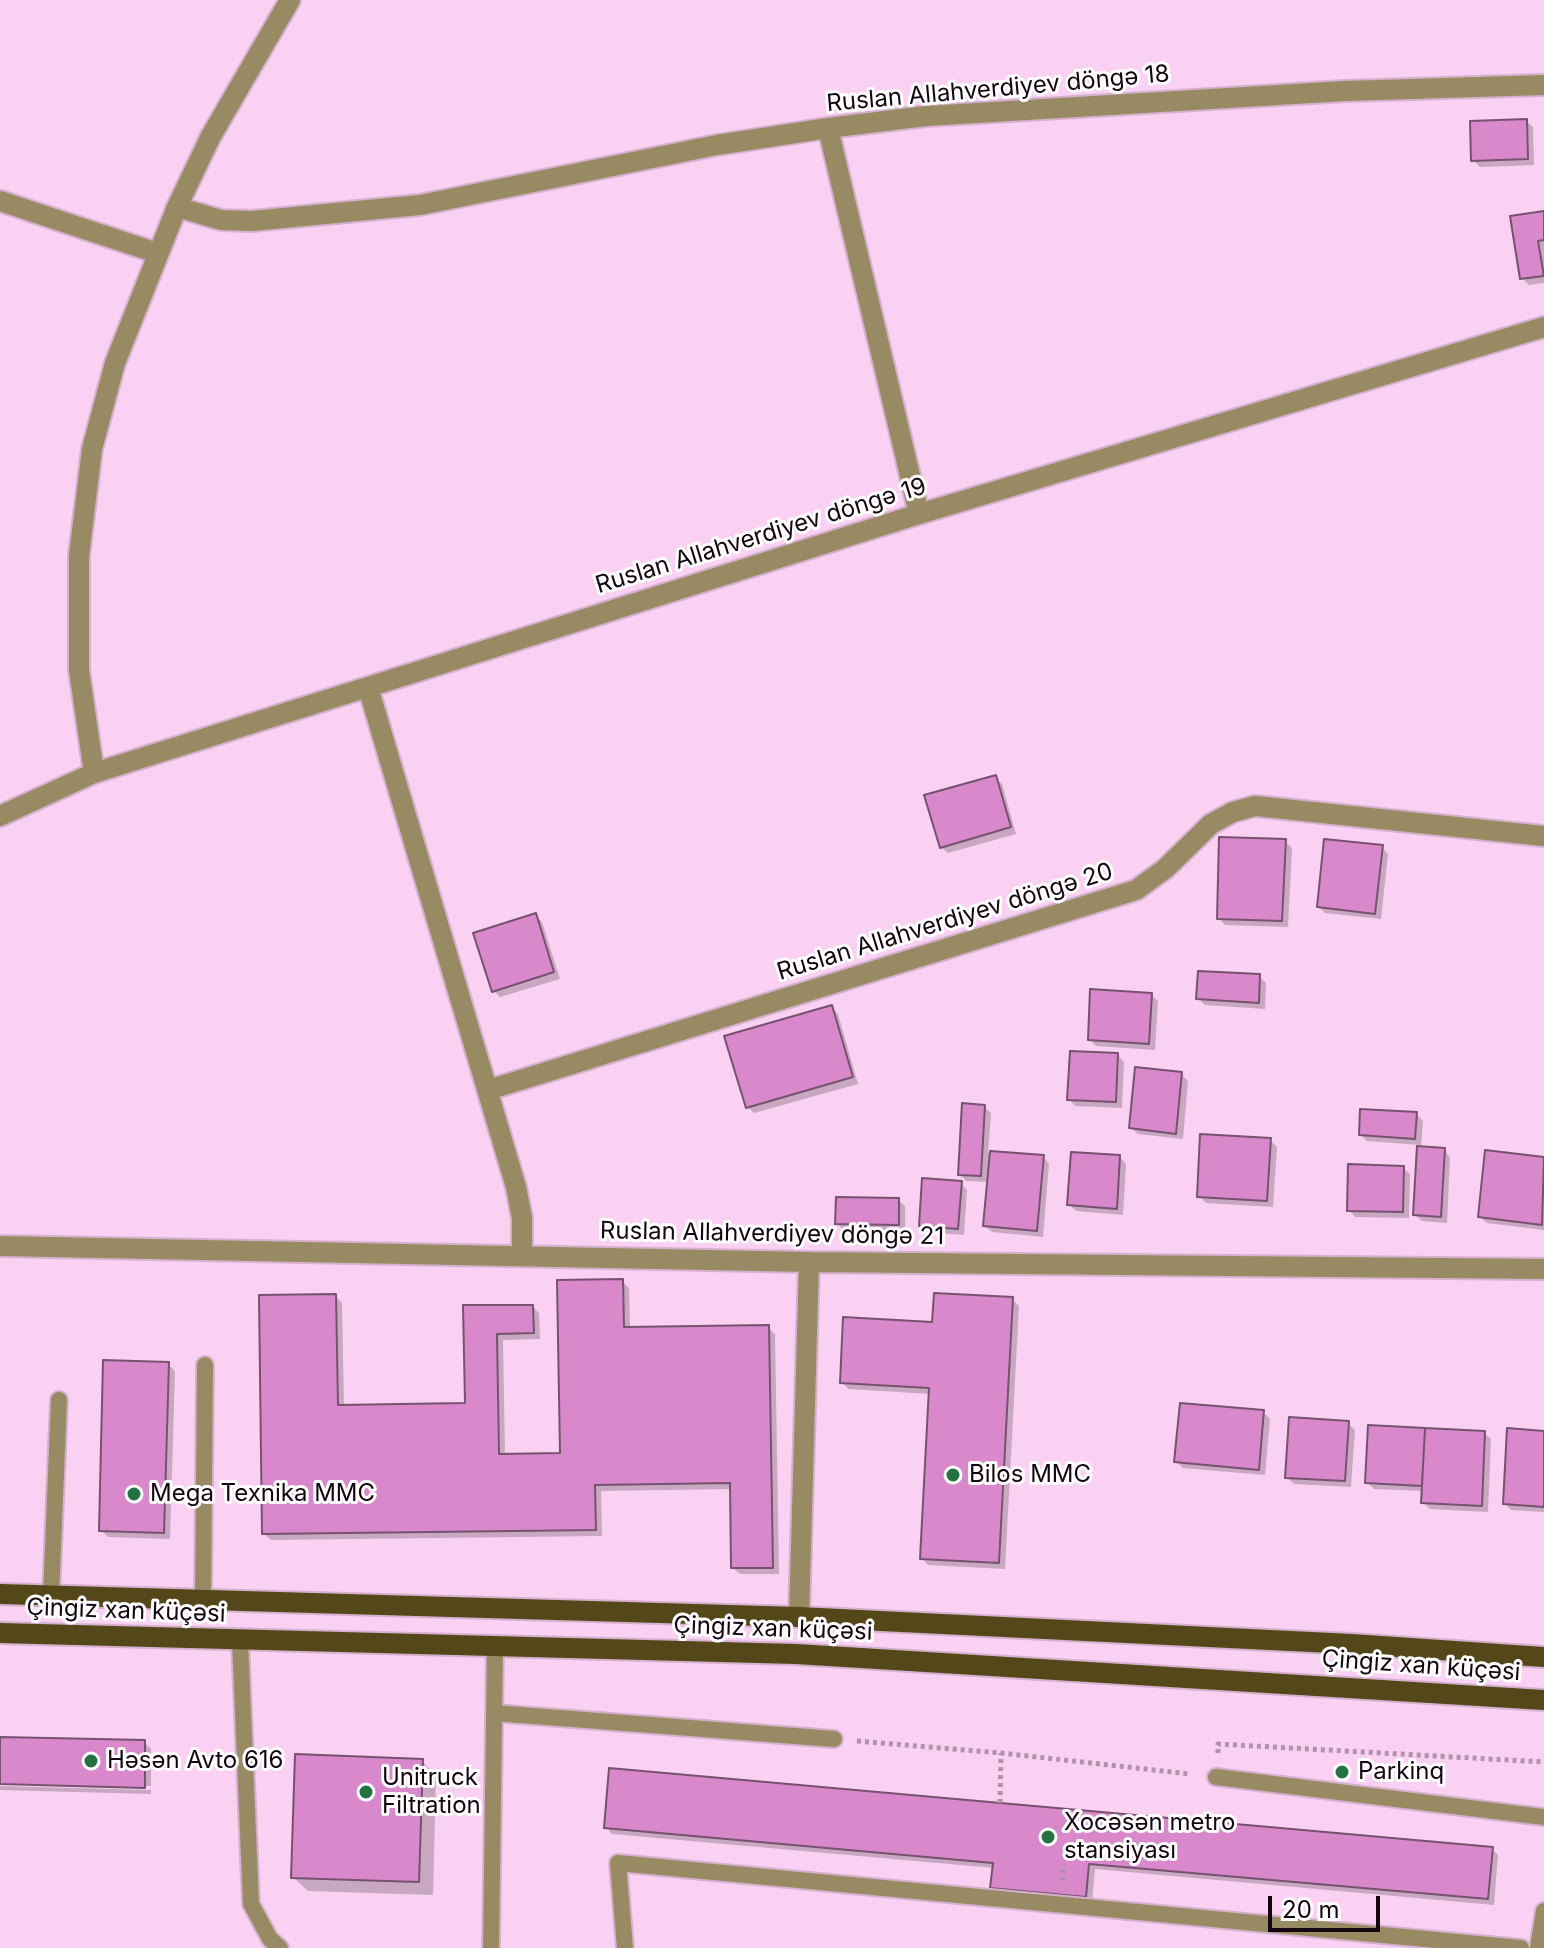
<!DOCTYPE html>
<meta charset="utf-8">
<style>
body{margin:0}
#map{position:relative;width:1544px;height:1948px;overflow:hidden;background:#fad1f2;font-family:Inter,sans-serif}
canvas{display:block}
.scale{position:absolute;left:1268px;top:1896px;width:112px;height:36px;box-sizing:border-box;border:4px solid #130611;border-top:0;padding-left:10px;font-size:24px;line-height:28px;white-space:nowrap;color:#130611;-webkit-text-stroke:6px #fff;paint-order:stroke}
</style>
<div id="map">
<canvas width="1544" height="1948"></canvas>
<div class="scale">20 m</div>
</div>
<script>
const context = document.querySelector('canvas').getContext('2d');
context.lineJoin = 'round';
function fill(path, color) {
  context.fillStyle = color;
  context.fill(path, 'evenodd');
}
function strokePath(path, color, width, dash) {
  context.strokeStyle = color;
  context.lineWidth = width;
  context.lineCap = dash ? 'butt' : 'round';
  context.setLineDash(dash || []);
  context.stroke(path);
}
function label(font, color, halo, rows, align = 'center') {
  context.font = font + ' Inter,sans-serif';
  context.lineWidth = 6;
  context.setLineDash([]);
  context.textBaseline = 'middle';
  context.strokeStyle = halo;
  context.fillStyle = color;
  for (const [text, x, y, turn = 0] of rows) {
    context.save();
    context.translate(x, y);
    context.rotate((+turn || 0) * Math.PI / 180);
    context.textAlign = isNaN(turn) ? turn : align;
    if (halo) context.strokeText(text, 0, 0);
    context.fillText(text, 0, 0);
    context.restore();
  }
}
fill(new Path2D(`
 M1526 121 1533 127 1534 165 1480 167 1473 160Z
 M1544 213V283L1529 285 1522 278Z
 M995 777 1002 784 1016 834 948 853 941 847Z
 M1285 841 1292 848 1288 927 1225 925 1219 918Z
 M1382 847 1388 854 1381 919 1325 913 1319 907Z
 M535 915 542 922 560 979 500 997 494 991Z
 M1259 976 1266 983 1265 1009 1205 1005 1198 998Z
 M1151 995 1158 1001 1155 1050 1096 1046 1090 1040Z
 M831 1007 838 1014 858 1084 754 1113 748 1107Z
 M1118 1055 1124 1062 1122 1108 1075 1106 1069 1099Z
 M1181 1074 1188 1081 1183 1139 1138 1134 1131 1128Z
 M984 1107 991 1113 988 1153 1043 1157 1049 1164 1043 1237 992 1232 985 1226 989 1182 966 1181 960 1174Z
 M1416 1114 1423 1121 1421 1148 1444 1150 1450 1157 1447 1223 1422 1221 1415 1215 1420 1145 1367 1141 1361 1135Z
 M1270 1140 1277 1147 1273 1207 1206 1203 1199 1196Z
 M1487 1152 1544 1159V1230L1487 1223 1480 1217Z
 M1120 1157 1126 1164 1123 1215 1076 1211 1069 1204Z
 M1403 1168 1410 1174 1409 1218 1355 1217 1349 1210Z
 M961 1183 967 1190 964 1235 928 1232 921 1226Z
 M898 1200 905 1206V1231L844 1230 837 1224Z
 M622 1281 629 1288 630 1329 768 1327 775 1334 779 1574H740L733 1568 732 1489 601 1491 602 1536 271 1540 264 1534 335 1296 342 1303 344 1406 467 1405 465 1307 532 1306 539 1313 540 1339 503 1340 505 1456 562 1455Z
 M1012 1299 1019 1306 1005 1569 928 1565 922 1558 930 1394 848 1389 842 1382 934 1325Z
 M168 1364 175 1371 170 1539 108 1537 101 1530Z
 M1263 1412 1270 1419 1265 1475 1183 1468 1176 1461Z
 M1348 1423 1355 1430 1351 1487 1294 1484 1287 1477Z
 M1484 1433 1491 1439 1488 1512 1430 1509 1423 1502 1424 1491 1374 1489 1367 1482Z
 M1544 1433V1512L1511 1510 1505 1503Z
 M0 1739 144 1742 151 1749V1786L0 1782Z
 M422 1761 436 1776 433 1895 308 1891 293 1877Z
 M0 1786 151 1790V1794L0 1790Z
 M606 1827 1492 1849 1498 1855 1494 1905 1095 1869 1092 1903 999 1894 992 1888 994 1868 612 1834Z`), '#0003');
const building = new Path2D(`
 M1527 119 1528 159 1471 161 1470 121Z
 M1544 211V240L1538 241 1544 276 1520 279 1510 216Z
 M996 775 1011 827 940 848 924 795Z
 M1219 837 1286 839 1282 921 1217 919Z
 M1324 839 1383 845 1375 914 1317 907Z
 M536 913 554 972 492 992 473 933Z
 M1198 971 1260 974 1259 1003 1196 999Z
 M1090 989 1152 993 1149 1044 1088 1040Z
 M832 1005 853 1077 746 1108 724 1036Z
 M1070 1051 1118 1053 1116 1102 1067 1100Z
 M1135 1067 1182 1072 1176 1134 1129 1128Z
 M962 1103 985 1105 981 1176 958 1175Z
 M1360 1109 1417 1112 1415 1139 1359 1135Z
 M1200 1134 1271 1138 1267 1201 1197 1197Z
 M1417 1146 1445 1148 1441 1217 1413 1215Z
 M1485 1150 1544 1157 1542 1225 1478 1217Z
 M990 1151 1044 1155 1037 1231 983 1226Z
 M1071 1152 1120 1155 1117 1209 1067 1205Z
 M1348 1164 1404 1166 1403 1212 1347 1211Z
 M922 1178 962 1181 958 1229 919 1226Z
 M836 1197 899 1198V1225L835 1224Z
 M623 1279 624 1327 769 1325 773 1568H731L730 1483 595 1485 596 1530 262 1534 259 1295 336 1294 338 1405 465 1403 463 1305H533L534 1333 497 1334 499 1454 560 1453 557 1280Z
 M934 1293 1013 1297 999 1563 920 1559 929 1388 840 1383 843 1317 932 1322Z
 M103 1360 169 1362 164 1533 99 1531Z
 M1180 1403 1264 1410 1259 1470 1174 1462Z
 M1289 1417 1349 1421 1345 1481 1285 1478Z
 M1368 1425 1425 1428 1422 1486 1365 1483Z
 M1425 1428 1485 1431 1482 1506 1421 1503Z
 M1507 1428 1544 1431V1507L1503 1504Z
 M0 1737 145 1740V1788L0 1784Z
 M295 1754 423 1759 419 1882 291 1878Z
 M609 1768 1493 1847 1488 1899 1089 1864 1086 1897 990 1888 993 1863 604 1828Z`);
fill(building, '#d989cb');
strokePath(building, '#75526e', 2);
const lane = new Path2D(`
 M51 1596 59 1400
 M203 1600 205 1365
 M240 1640 251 1904 270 1939 280 1948
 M494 1713 834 1739
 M1216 1777 1544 1817
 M491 1948 495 1647
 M625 1948 618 1863 1521 1948
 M1538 1948 1544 1911`);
const street = new Path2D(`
 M828 128 919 514
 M0 201 157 253
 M177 207 221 220 252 221 420 205 717 145 828 128 926 116 1345 91 1544 85
 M368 687 516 1187 522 1218V1255
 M94 773 79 670V556L92 449 115 363 177 207 211 136 290 0
 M0 816 94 773 919 514 1544 327
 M488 1090 1136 890 1165 869 1211 824 1233 812 1255 806 1544 836
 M0 1246 809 1262 1544 1269
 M799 1617 809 1262`);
const primary = new Path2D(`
 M0 1594 799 1617 1352 1644 1544 1657
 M0 1633 796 1654 1544 1700`);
strokePath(lane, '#d5b1ce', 20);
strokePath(street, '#d5b1ce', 24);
strokePath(primary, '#d5b1ce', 24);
strokePath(new Path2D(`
 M857 1741 1001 1753 1190 1774
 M1218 1753V1744L1544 1762
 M1000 1803 1001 1753
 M1063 1881V1864`), '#b292ac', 5, [4, 4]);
strokePath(lane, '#988b63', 16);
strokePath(street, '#988b63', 20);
strokePath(primary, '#544719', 20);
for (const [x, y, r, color] of [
 [953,1475,8,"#237242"],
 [134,1494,8,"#237242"],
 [91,1761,8,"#237242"],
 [1342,1772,8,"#237242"],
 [366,1792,8,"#237242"],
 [1048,1837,8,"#237242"]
]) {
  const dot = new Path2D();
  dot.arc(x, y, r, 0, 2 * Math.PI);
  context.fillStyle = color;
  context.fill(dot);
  strokePath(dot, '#fff', 3);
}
label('24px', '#130611', '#fff', [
 ["Ruslan Allahverdiyev döngə 18",998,89,-5],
 ["Ruslan Allahverdiyev döngə 19",761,536,-17],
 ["Ruslan Allahverdiyev döngə 20",945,922,-17],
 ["Ruslan Allahverdiyev döngə 21",772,1234,1],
 ["Çingiz xan küçəsi",126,1611,2],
 ["Çingiz xan küçəsi",773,1629,2],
 ["Çingiz xan küçəsi",1421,1666,4]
]);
label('24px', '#130611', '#fff', [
 ["Bilos MMC",969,1475],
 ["Mega Texnika MMC",150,1494],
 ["Həsən Avto 616",107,1761],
 ["Parkinq",1358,1772],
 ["Unitruck",382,1778],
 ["Filtration",382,1806],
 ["Xocəsən metro",1064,1823],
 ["stansiyası",1064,1851]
], 'left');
</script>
